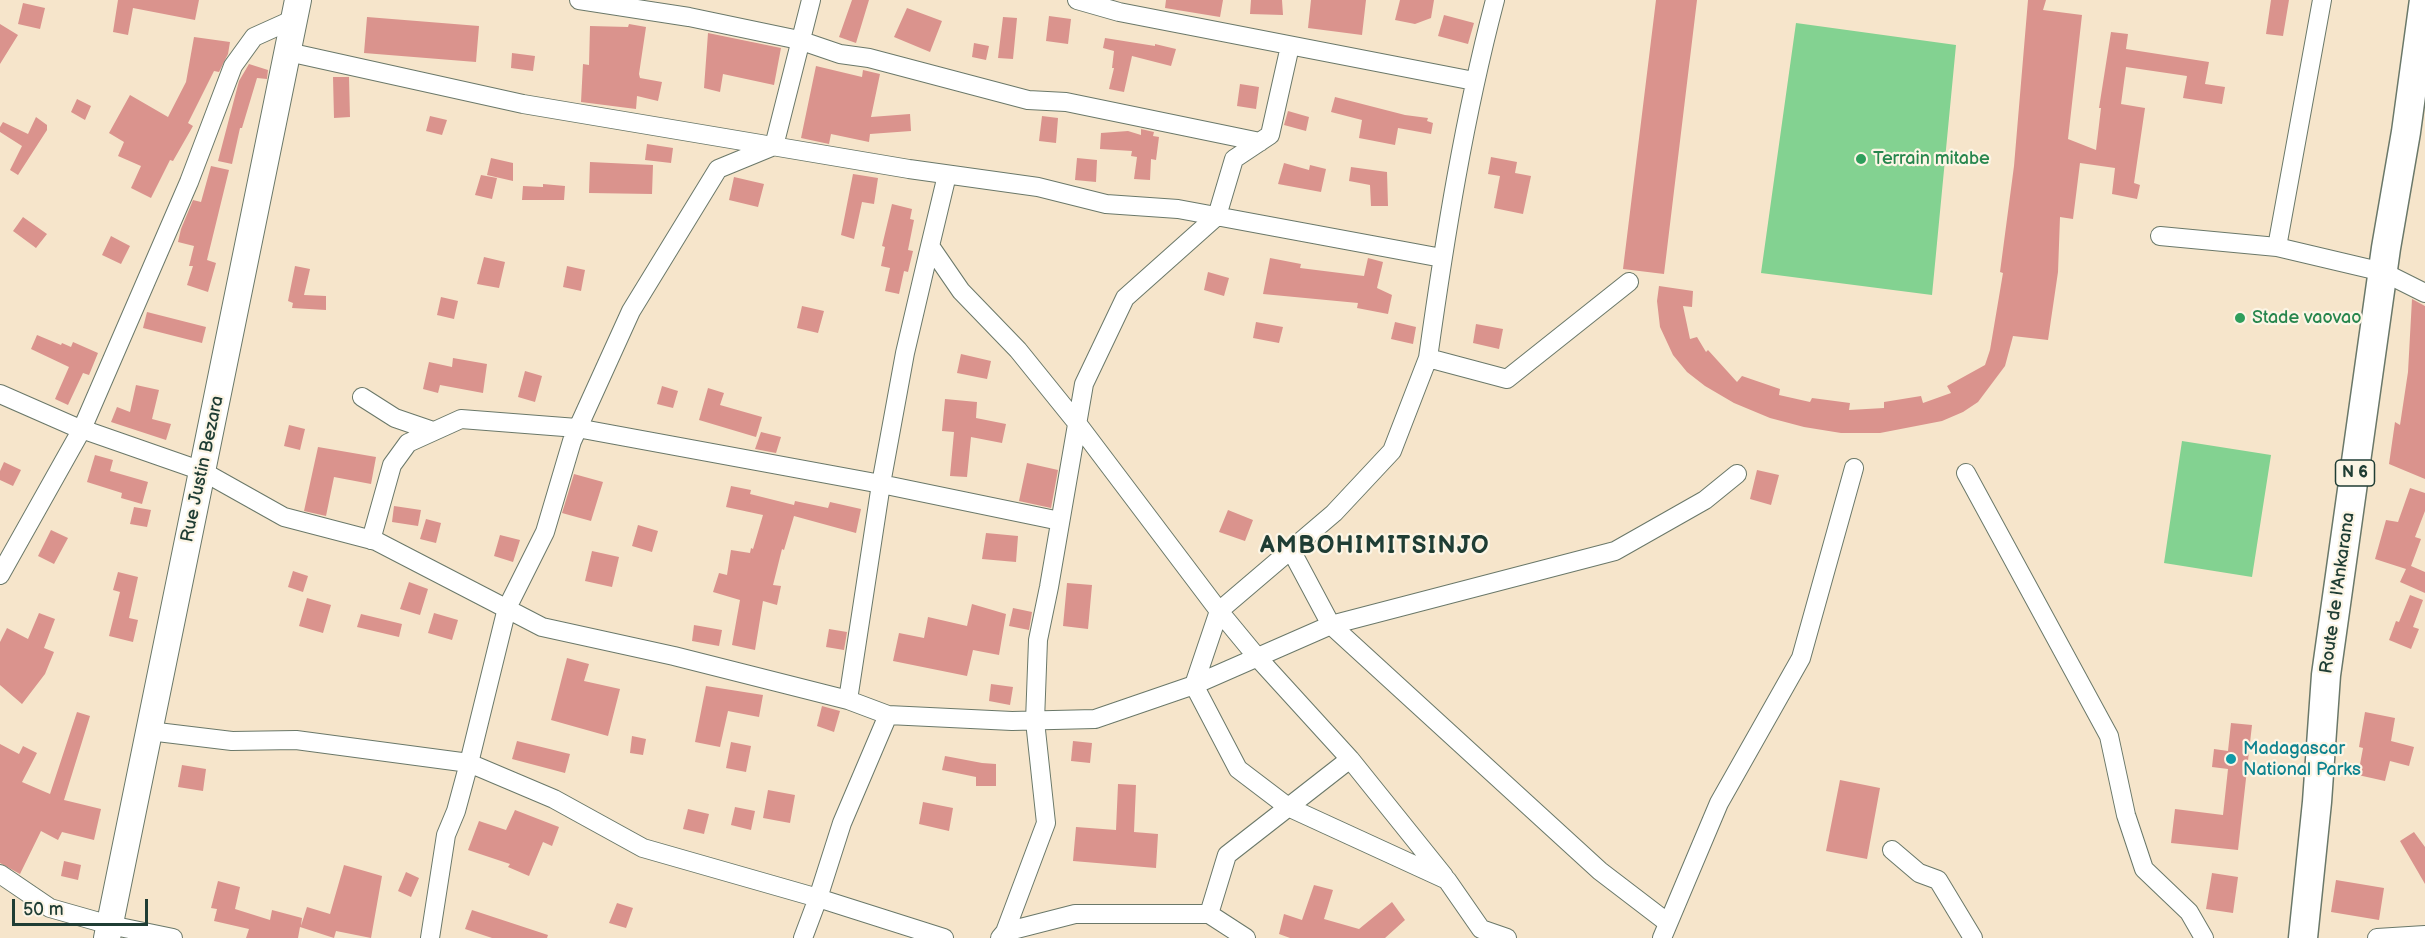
<!DOCTYPE html>
<style>
body{margin:0}
#map{position:relative;width:2425px;height:938px;overflow:hidden;background:#f6e5cb;font-family:"Balsamiq Sans",sans-serif}
canvas{display:block}
.scale{position:absolute;left:12px;top:899px;width:136px;height:27px;box-sizing:border-box;border:3px solid #1f3d34;border-top:0;padding-left:8px;font-size:18px;line-height:21px;white-space:nowrap;color:#1f3d34;-webkit-text-stroke:4px #fcf5e5;paint-order:stroke}
</style>
<div id="map">
<canvas width="2425" height="938"></canvas>
<div class="scale">50 m</div>
</div>
<script>
const context = document.querySelector('canvas').getContext('2d');
context.lineJoin = 'round';
function fill(path, color) {
  context.fillStyle = color;
  context.fill(path, 'evenodd');
}
function strokePath(path, color, width, dash) {
  context.strokeStyle = color;
  context.lineWidth = width;
  context.lineCap = dash ? 'butt' : 'round';
  context.setLineDash(dash || []);
  context.stroke(path);
}
function label(font, color, halo, rows, align = 'center') {
  context.font = font + ' "Balsamiq Sans",sans-serif';
  context.lineWidth = 4.5;
  context.setLineDash([]);
  context.textBaseline = 'middle';
  context.strokeStyle = halo;
  context.fillStyle = color;
  for (const [text, x, y, turn = 0] of rows) {
    context.save();
    context.translate(x, y);
    context.rotate((+turn || 0) * Math.PI / 180);
    context.textAlign = isNaN(turn) ? turn : align;
    if (halo) context.strokeText(text, 0, 0);
    context.fillText(text, 0, 0);
    context.restore();
  }
}
fill(new Path2D(`
 M1796 23 1956 45 1932 295 1761 273Z
 M2182 441 2271 455 2252 577 2164 563Z`), '#83d291');
fill(new Path2D(`
 M118 0H199L195 20 133 8 128 35 113 32Z
 M852 0H869L856 43 839 37Z
 M1166 0H1223L1220 17 1165 8Z
 M1251 0H1282L1283 15 1250 14Z
 M1311 0H1366L1362 35 1308 28Z
 M1400 0H1434L1431 18 1415 24 1395 20Z
 M1656 0H1697L1664 274 1623 269Z
 M2028 0H2046L2043 10 2082 15 2068 139 2096 150 2101 108H2099L2111 32 2128 34 2126 49 2209 62 2205 84 2225 87 2222 104 2183 98 2187 76 2126 67 2121 104 2145 108 2134 183 2140 185 2137 199 2112 194 2115 168 2080 163 2073 219 2060 217 2058 272 2048 340 2013 336 2005 366 1978 402 1963 412 1942 421 1880 433H1841L1804 427 1770 418 1734 403 1705 386 1687 372 1673 355 1660 327 1657 301 1659 286 1693 291 1692 307 1683 306 1690 339 1697 337 1706 352 1708 350 1737 382 1742 376 1780 389 1779 395 1810 402 1812 398 1850 403 1849 410 1884 408V402L1921 396 1923 403 1951 393 1947 386 1985 365 1990 350 2003 273 2000 272 2014 166Z
 M2271 0H2289L2283 36 2266 34Z
 M23 3 45 8 40 29 18 24Z
 M907 8 942 21 930 52 894 37Z
 M1444 15 1474 23 1468 44 1438 36Z
 M1049 16 1071 19 1068 44 1046 41Z
 M367 17 479 26 476 62 364 53Z
 M1003 17 1017 18 1013 59 998 58Z
 M0 24 18 35 0 64Z
 M629 24 646 27 639 74 640 78 662 82 658 101 637 96 636 109 581 102 583 64 589 65 590 26 628 27Z
 M708 33 781 48 774 85 723 74 720 92 704 88Z
 M194 37 230 42 228 54 219 72 214 71 188 123 193 126 173 161 170 160 151 198 131 188 141 166 118 156 124 142 109 133 130 95 168 117 186 82Z
 M1105 38 1155 46V44L1176 49 1171 66 1132 56 1124 92 1109 89 1114 68H1112L1114 51 1103 48Z
 M974 43 989 46 986 60 972 57Z
 M512 53 535 56 533 71 511 68Z
 M249 64 268 70 267 79 257 78 242 128H240L232 164 218 161 239 81Z
 M816 66 862 77 863 70 880 74 871 117 910 114 911 131 870 134 869 142 831 134 829 144 801 138Z
 M333 77H349L350 117 334 118Z
 M1240 84 1259 87 1256 109 1237 106Z
 M1335 97 1405 115 1428 118 1427 121 1433 123 1431 134 1398 128 1395 145 1359 138 1362 120 1331 112Z
 M77 99 91 106 85 120 71 112Z
 M1288 111 1309 117 1306 131 1284 125Z
 M430 116 447 120 442 135 426 131Z
 M1042 116 1058 118 1056 143 1039 141Z
 M36 117 47 125V130L18 175 10 170 22 146 0 132V127L3 122 28 134Z
 M1141 129 1154 132 1153 136 1159 137 1156 160 1151 159 1150 180 1134 179 1137 157 1131 156 1132 151 1100 149 1101 133 1128 131 1141 135Z
 M647 144 673 148 671 163 645 160Z
 M1491 157 1517 162 1515 173 1531 176 1523 214 1494 208 1500 176 1488 174Z
 M491 158 513 163V181L487 175Z
 M1077 158 1097 160 1096 182 1075 180Z
 M590 162 653 165 652 194 589 193Z
 M1284 163 1309 170 1310 165 1326 169 1321 192 1278 184Z
 M211 166 229 170 207 260 216 263 208 292 187 285 193 266H189L194 246 178 242 181 229 193 200 201 202Z
 M1351 167 1387 172 1388 206H1371L1370 185 1349 181Z
 M853 174 878 178 874 204 862 202 854 239 841 235Z
 M481 175 497 178 492 199 475 195Z
 M734 177 764 184 758 207 729 200Z
 M543 184 565 186 564 200H522L523 186 543 187Z
 M892 204 912 209 910 219 914 220 908 250 913 251 908 272 904 271 899 294 885 291 890 268 881 266 885 247 882 246Z
 M23 217 47 234 36 248 13 231Z
 M111 236 130 246 121 264 102 255Z
 M484 257 505 262 499 288 477 284Z
 M1270 258 1301 264 1300 268 1364 276 1368 258 1383 262 1377 288 1392 295 1388 314 1357 308 1358 303 1263 294Z
 M295 266 310 269 304 295 326 296V310L292 308 293 303 288 301Z
 M567 266 585 270 581 291 563 287Z
 M1208 272 1229 278 1224 296 1204 290Z
 M441 297 458 301 454 319 437 315Z
 M2412 299 2425 306V479L2389 464 2395 422 2400 425 2408 372Z
 M802 306 824 311 818 333 797 328Z
 M147 312 206 327 202 343 143 328Z
 M1256 322 1283 327 1279 343 1253 338Z
 M1395 322 1416 327 1413 344 1391 339Z
 M1476 324 1503 329 1499 349 1473 343Z
 M37 335 61 345 62 343 71 347 73 342 98 353 89 375 83 373 68 405 55 399 69 367 31 349Z
 M961 354 991 361 987 379 957 373Z
 M453 358 487 364 483 393 440 385 438 393 423 389 429 362 452 367Z
 M525 371 542 376 535 402 518 397Z
 M136 385 159 390 152 419 171 424 166 440 111 422 117 407 130 412Z
 M662 386 678 391 673 408 657 404Z
 M708 388 724 393 720 405 762 417 756 437 699 420Z
 M945 399 977 402 976 418 1006 424 1002 443 971 437 967 477 950 476 954 432 942 431Z
 M289 425 305 429 300 450 284 446Z
 M761 432 781 437 776 453 755 449Z
 M318 447 376 457 371 484 334 477 326 516 304 511Z
 M95 455 113 460 110 471 148 482 142 504 121 498 122 493 87 482Z
 M4 462 21 470 13 486 0 480V471Z
 M1027 463 1058 470 1051 508 1019 501Z
 M1757 470 1779 475 1771 505 1750 499Z
 M574 474 603 482 591 521 562 513Z
 M731 486 751 490 750 494 794 505 795 501 828 508 830 502 861 509 856 533 794 516 784 550 782 549 773 585 781 586 777 605 763 601 755 650 732 645 740 600 713 592 719 573 727 575 731 550 750 553 751 548 753 549 763 515 726 507Z
 M2410 488 2425 493V511L2415 537 2421 539 2411 566 2425 572V593L2400 582 2406 569 2375 559 2386 520 2398 522Z
 M394 506 421 510 418 526 392 522Z
 M134 507 151 510 147 527 130 524Z
 M1228 510 1253 520 1245 541 1219 532Z
 M426 519 441 523 436 543 420 539Z
 M638 525 658 531 652 552 632 546Z
 M51 530 68 538 54 564 38 556Z
 M986 533 1018 536 1016 562 982 559Z
 M500 535 520 540 513 562 494 556Z
 M592 551 619 557 612 587 585 581Z
 M293 571 308 576 303 592 288 587Z
 M118 572 138 577 129 618 138 620 133 642 109 636 120 592 113 590Z
 M409 582 428 589 420 615 400 609Z
 M1067 583 1092 585 1088 629 1063 626Z
 M2410 595 2423 600 2413 627 2419 629 2411 649 2389 640 2396 621 2399 622Z
 M307 598 331 605 323 633 299 626Z
 M972 604 1006 614 999 655 973 650 967 676 893 661 899 633 924 638 928 617 967 626Z
 M1013 608 1032 612 1029 630 1009 626Z
 M39 613 55 619 44 648 54 652 45 674 22 704 0 685V642L7 628 28 639Z
 M434 613 458 620 452 640 428 633Z
 M361 614 402 624 399 637 357 627Z
 M694 625 722 630 719 646 692 641Z
 M829 629 847 632 844 650 826 647Z
 M567 658 589 664 584 681 620 689 608 736 551 720Z
 M991 684 1013 687 1010 705 989 701Z
 M706 686 763 695 759 717 728 711 720 747 695 742Z
 M822 706 840 711 834 732 817 726Z
 M77 712 90 716 64 800 101 809 94 840 62 832 58 840 41 831 20 874 0 863V744L19 754 23 746 37 753 22 782 50 794Z
 M2365 712 2395 718 2391 741 2414 747 2409 766 2390 761 2385 781 2358 775 2363 748 2359 747Z
 M2231 723 2252 725 2238 850 2171 843 2175 809 2223 815 2228 769 2212 767 2214 749 2228 751Z
 M632 736 646 739 643 755 630 753Z
 M517 741 570 754 565 773 512 759Z
 M1073 741 1092 743 1090 763 1071 761Z
 M731 742 751 746 746 772 726 768Z
 M945 756 982 763 996 764V786H976V777L942 770Z
 M182 765 206 769 203 791 178 787Z
 M1840 780 1880 788 1867 859 1826 851Z
 M1118 784 1136 785 1134 832 1158 834 1156 868 1073 861 1076 827 1116 830Z
 M768 790 795 795 790 823 763 818Z
 M923 802 953 808 949 831 919 824Z
 M735 807 755 811 751 830 731 825Z
 M688 809 709 814 704 834 683 829Z
 M515 810 559 827 552 846 543 842 529 876 508 867 510 864 468 850 479 821 506 830Z
 M2414 832 2425 847V884L2400 841Z
 M64 861 81 865 78 880 61 876Z
 M344 865 382 876 371 938 336 931 334 938 300 927 298 938H246L249 929 214 921 217 909 211 908 218 881 240 887 235 909 270 920 272 910 302 918 301 926 307 907 330 914Z
 M406 872 419 878 411 897 398 891Z
 M2212 873 2238 877 2233 913 2206 909Z
 M2336 880 2384 888 2379 920 2331 912Z
 M1314 885 1333 890 1324 919 1359 929 1392 902 1405 920 1385 938H1290L1279 934 1284 914 1302 920Z
 M617 903 633 908 626 928 609 923Z
 M472 910 548 935 547 938H492L465 929Z`), '#da938d');
const street = new Path2D(`
 M579 0 689 17 799 40 840 54 869 58 1028 100 1066 102 1260 142
 M1077 0 1119 12 1474 81
 M288 52 523 104 909 169 1038 187 1106 204 1178 209 1442 258
 M947 175 930 246 961 291 1018 350 1077 423 1219 611 1257 657 1350 759 1444 876
 M2160 236 2277 247 2383 272 2425 293
 M2277 247 2322 0
 M1428 358C1445 237 1464 118 1495 0
 M0 394 73 426 202 471 284 517 376 541 542 627 674 656 848 700 888 715 1012 721 1095 719 1194 685 1331 625 1615 551 1705 500 1737 474
 M362 397 395 418 433 431
 M1966 473 2109 736 2126 815 2144 869 2189 912 2204 938
 M371 540 392 465 408 443 461 419 577 428 881 484 1060 521
 M1291 550 1331 625 1600 871 1668 923
 M0 575 82 429 189 182 233 66 254 37 294 19
 M848 700 881 484 905 353 930 246
 M149 731 232 741 296 740 469 763 554 799 643 848 818 898 944 938
 M1892 850 1919 873 1938 880 1973 938
 M0 874 50 908 110 925 173 938
 M1209 914 1227 855 1350 759
 M1005 932 1046 823 1035 721 1038 640 1049 587 1084 384 1125 298 1217 216 1234 159 1270 135 1290 46
 M430 938 446 835 456 811 469 763 507 608 545 532 572 441 631 311 718 169 774 146 811 0
 M803 938 818 898 842 823 888 715
 M1000 938 1005 932 1075 914H1209L1246 938
 M1507 938 1481 929 1447 880 1288 807 1238 769 1194 685 1219 611 1334 513 1392 451 1428 358 1507 379 1629 282
 M1662 938 1719 803 1801 658 1854 468
 M2377 938 2425 935`);
const secondary = new Path2D(`
 M107 938 298 0`);
const primary = new Path2D(`
 M2303 938 2317 802 2326 675 2386 248 2406 132 2424 0`);
strokePath(street, '#6a7869', 20);
strokePath(secondary, '#6a7869', 28);
strokePath(primary, '#6a7869', 31);
strokePath(street, '#fff', 18);
strokePath(secondary, '#fff', 26);
strokePath(primary, '#fff', 28);
for (const [x, y, r, color] of [
 [1861,159,6,"#2e9e5b"],
 [2240,318,6,"#2e9e5b"],
 [2231,759,6,"#0f9aa8"]
]) {
  const dot = new Path2D();
  dot.arc(x, y, r, 0, 2 * Math.PI);
  context.fillStyle = color;
  context.fill(dot);
  strokePath(dot, '#fcf5e5', 2);
}
for (const [x, y, w] of [
 [2355,473,39]
]) {
  const box = new Path2D();
  box.roundRect(x - w / 2, y - 13, w, 26, 4.5);
  context.fillStyle = '#fcf5e5';
  context.fill(box);
  strokePath(box, '#1f3d34', 1.5);
}
label('bold 16px', '#1f3d34', null, [
 ["N 6",2355,473]
]);
label('18px', '#27864d', '#fcf5e5', [
 ["Terrain mitabe",1873,159],
 ["Stade vaovao",2252,318]
], 'left');
label('18px', '#1f3d34', '#fcf5e5', [
 ["Rue Justin Bezara",203,469,-78],
 ["Route de l'Ankarana",2338,593,-82]
]);
label('18px', '#0d838f', '#fcf5e5', [
 ["Madagascar",2243,749],
 ["National Parks",2243,770]
], 'left');
context.letterSpacing = '1.5px';
label('bold 24px', '#1f3d34', '#fcf5e5', [
 ["AMBOHIMITSINJO",1375,547]
]);
context.letterSpacing = '0px';
</script>
